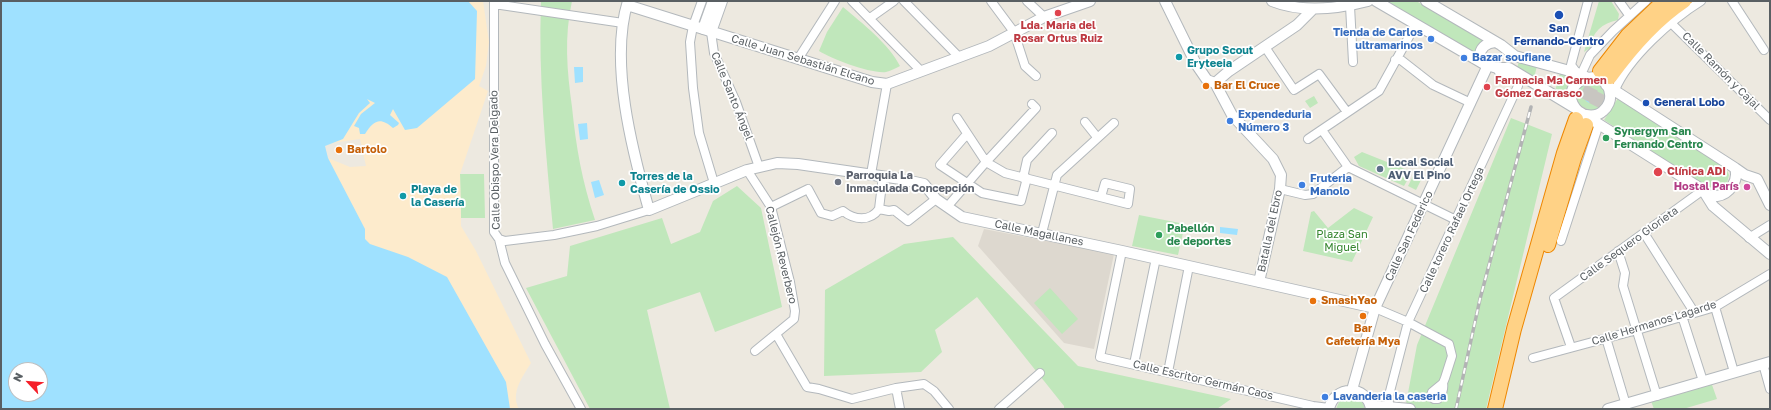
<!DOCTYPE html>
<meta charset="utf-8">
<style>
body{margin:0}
#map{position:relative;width:1771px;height:410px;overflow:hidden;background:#ede9e0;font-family:"Golos Text",sans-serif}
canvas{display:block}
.frame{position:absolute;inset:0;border:2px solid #595f63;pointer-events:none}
.north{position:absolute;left:8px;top:362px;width:40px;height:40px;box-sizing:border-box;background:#fff;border:1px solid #bdbfc1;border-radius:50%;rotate:296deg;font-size:11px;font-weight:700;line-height:16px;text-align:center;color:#595f63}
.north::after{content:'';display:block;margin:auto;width:14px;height:18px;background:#f51f28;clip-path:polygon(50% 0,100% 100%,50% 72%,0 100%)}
</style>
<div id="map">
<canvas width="1771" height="410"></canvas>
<div class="frame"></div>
<div class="north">N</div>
</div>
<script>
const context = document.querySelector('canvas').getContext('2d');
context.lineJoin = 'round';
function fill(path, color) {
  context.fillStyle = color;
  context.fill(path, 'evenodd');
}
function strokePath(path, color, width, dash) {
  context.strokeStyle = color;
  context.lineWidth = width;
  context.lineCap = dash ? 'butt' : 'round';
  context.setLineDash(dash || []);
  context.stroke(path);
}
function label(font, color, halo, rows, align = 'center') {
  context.font = font + ' "Golos Text",sans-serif';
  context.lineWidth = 3.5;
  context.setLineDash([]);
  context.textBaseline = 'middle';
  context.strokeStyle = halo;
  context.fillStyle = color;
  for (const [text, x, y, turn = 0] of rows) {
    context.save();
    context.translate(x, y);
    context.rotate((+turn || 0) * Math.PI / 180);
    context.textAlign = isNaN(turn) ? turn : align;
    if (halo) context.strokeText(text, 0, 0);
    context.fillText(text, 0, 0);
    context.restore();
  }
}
fill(new Path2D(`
 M984 229 1114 254 1094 349 1064 343 978 246Z`), '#ddd8cf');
fill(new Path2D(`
 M541 1H572C564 37 567 71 572 107 576 147 582 181 595 220L553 229C546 153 538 77 541 1Z
 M1390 1H1416L1483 37 1484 40 1476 54 1389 5Z
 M1599 1H1611L1619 14 1618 20C1602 23 1592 32 1590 48L1584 52Z
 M843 7C862 23 889 44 900 66 896 68 890 71 886 72 871 74 832 59 819 51L827 32Z
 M1519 61 1537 66 1534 78 1517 68Z
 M1560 73 1575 77 1567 98 1555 91Z
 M1576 96a15 15 0 1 1 30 0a15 15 0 1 1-30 0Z
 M1314 96 1318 103 1310 108 1305 101Z
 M1618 98 1725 166 1729 175 1726 187 1713 192 1604 120Z
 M1511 118 1552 134 1486 409H1405L1417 345Z
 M1362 152 1412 172 1404 186 1359 166 1354 157Z
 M460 174H484L485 218H461Z
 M1413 176 1421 180 1416 190 1408 186Z
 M737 186 761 208 782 307 715 332 700 292 647 310 670 409H590L526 288 567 276 570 246 662 218 671 244 700 232 713 201Z
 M1354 208 1373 217 1352 262 1303 251 1311 212 1314 211 1328 228Z
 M1139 215 1185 224 1178 255 1132 246Z
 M953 237 1078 366 1231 399 1217 409H1064V406L977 297 935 330 942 352 921 372 824 376 825 290 904 244Z
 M1050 288 1078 319 1062 334 1034 303Z
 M1711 382 1717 399 1683 409H1654L1651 401Z
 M1348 396C1357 396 1363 400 1365 409H1336L1339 402Z`), '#c0e7bb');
fill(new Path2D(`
 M455 1H483L489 42 486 66 479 86 488 91 460 174 461 226 476 251 531 363C523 376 510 393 519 409H506L367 243 328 158 350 167 366 166 360 139 325 144 366 99 394 110Z`), '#fdebcc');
fill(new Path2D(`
 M1 1H468L477 11 475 79 417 128 405 130 393 109 390 115 399 123 398 125 393 128C380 116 373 121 365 134H360L359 128 354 126 361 114 375 103 367 99 370 103 359 113 343 139 325 146 328 158 365 229V239L370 244 408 257 447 277 506 382 510 409H1ZM16 370H40V394H16Z
 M574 67H583V82L575 83Z
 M1584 96a7 7 0 1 1 14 0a7 7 0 1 1-14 0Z
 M587 123 588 139 580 140 578 124Z
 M599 180 604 195 595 198 591 182Z
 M1220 227 1238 229 1237 235 1220 233Z`), '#9fe1ff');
strokePath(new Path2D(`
 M1576 119 1600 71
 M1586 125 1610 77`), '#c8c6c1', 14, [14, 7]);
const minor = new Path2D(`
 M494 1V232L499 239 505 241 554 235 597 226 649 210
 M702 1 693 26 690 42 693 88 699 133 714 183
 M852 1 921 71
 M904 1 959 57
 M991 1 1014 32 1025 66 1036 76
 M1027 1 1044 17
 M1619 1 1629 15
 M1732 1 1764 50
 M494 4 623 23
 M1350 6 1353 62
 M870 18 894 1
 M1671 23 1770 120
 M711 32 714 53 736 102 759 167
 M1265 47 1294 90 1319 74 1347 112
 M798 59 835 1
 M1395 60H1401L1433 85 1471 103
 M1577 73 1571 65 1588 1
 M1579 79 1590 55 1613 31 1646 1
 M1615 90C1628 58 1672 19 1701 1
 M957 118 986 162 1005 173 1128 204 1130 189 1105 183 1101 197
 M1085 122 1097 137
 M1322 130 1348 167 1456 220
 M967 134 940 165 982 193 1021 201 1027 178
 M1308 139 1379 91 1416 24
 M747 170 771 207 790 282 795 311 794 319 755 351
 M871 174 887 84
 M1023 178 1027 160 1052 133
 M1280 189 1305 195 1313 194 1348 167
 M771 207 808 189 821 213 832 216 843 211C854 220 870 222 879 209
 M947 207 986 162 1036 108 1032 104
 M879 209 889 211 894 210 908 221 936 199
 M879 209 883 176
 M1042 233 1057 175 1114 123
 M1644 233 1694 312
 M1749 238 1770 225
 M499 239 505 263 545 344 581 409
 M1561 241 1599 124
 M1122 251 1100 357 1313 406 1329 408
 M1618 251 1625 273 1623 286 1657 396
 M1715 307 1734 372
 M1375 308 1408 322 1449 344 1452 356 1445 378 1443 383 1432 392 1431 397 1434 399H1438C1442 396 1444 388 1443 383
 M1682 316 1703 381
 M776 334 807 387 819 389 852 399 896 388 924 384 934 391 949 409
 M1606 338 1626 405
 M1571 347 1554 298 1703 190
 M1533 358 1637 330 1715 307 1770 274
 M1134 364 1156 258
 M1763 364 1770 389
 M1168 372 1189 266
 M896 388 900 409
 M1390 407 1388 399 1408 322 1518 86V81L1499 72 1497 68
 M999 409 1040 373`);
const tertiary = new Path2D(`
 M628 1C609 61 632 150 649 210L747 170 777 163 798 164 901 179 924 184 936 199 962 217 1122 251 1375 308
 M1165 1 1196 64 1207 80 1215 83 1232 115 1273 159 1281 175 1280 189 1259 282
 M1272 1C1302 13 1337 9 1368 1
 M1376 1 1484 64 1497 68H1509L1575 108
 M1426 1 1501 45 1515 56 1577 73 1586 77
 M627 5 872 82 887 84 989 46 1044 17 1090 1
 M703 29 713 1
 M711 32 722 1
 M1484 64 1480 58C1479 48 1486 43 1495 42
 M1215 83 1229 71 1297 25 1313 9
 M1606 85 1735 168 1745 175 1757 179 1770 205
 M1586 115C1592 116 1598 116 1603 111 1608 107 1611 100 1610 94 1606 60 1552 84 1578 111L1703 190 1713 206 1770 254
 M1707 195C1710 195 1714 196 1717 196 1730 194 1739 180 1735 168
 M1352 390 1375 308 1488 65
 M1370 403 1376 406 1410 409
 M1329 409C1334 385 1367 384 1371 409
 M1608 409 1770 362`);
const motorway = new Path2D(`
 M1600 71 1628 35 1664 1
 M1610 77C1631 48 1654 21 1684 1
 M1548 245 1574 158 1586 125
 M1495 409 1514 329 1564 153 1576 119`);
strokePath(minor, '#b3b8bc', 10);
strokePath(tertiary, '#b3b8bc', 12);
strokePath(motorway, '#ee8700', 16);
strokePath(minor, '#fff', 8);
strokePath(tertiary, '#fff', 10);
strokePath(motorway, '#ffd286', 14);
const rail = new Path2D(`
 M1456 409 1480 299 1531 107`);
strokePath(rail, '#b2b3b4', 3.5);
strokePath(rail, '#fff', 2, [6]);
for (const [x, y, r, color] of [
 [1058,13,4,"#e0444e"],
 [1559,15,5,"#1a4fb4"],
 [1431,39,4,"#3f7fe0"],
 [1179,57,4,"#0f9aa8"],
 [1464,58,4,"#3f7fe0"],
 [1206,86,4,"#e8710a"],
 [1487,87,4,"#e0444e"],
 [1646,103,4,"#1a4fb4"],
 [1230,121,4,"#3f7fe0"],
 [1606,138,4,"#2e9e5b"],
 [339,150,4,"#e8710a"],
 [1380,169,4,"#5c6f8a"],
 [1658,172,5,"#e0444e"],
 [838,182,4,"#6b7280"],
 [622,183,4,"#0f9aa8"],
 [1302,185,4,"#3f7fe0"],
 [1747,187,4,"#d1479c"],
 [403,196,4,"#0f9aa8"],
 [1159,235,4,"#2e9e5b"],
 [1313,301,4,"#e8710a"],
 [1363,316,4,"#e8710a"],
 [1325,397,4,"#3f7fe0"]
]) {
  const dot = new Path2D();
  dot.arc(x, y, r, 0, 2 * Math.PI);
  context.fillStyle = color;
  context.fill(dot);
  strokePath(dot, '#fff', 1.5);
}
label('bold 11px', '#be3a42', '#fff', [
 ["Lda. Maria del",1058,26,"center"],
 ["Rosar Ortus Ruiz",1058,39,"center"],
 ["Farmacia Mª Carmen",1495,81],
 ["Gómez Carrasco",1495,94],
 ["Clínica ADI",1667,172]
], 'left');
label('bold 11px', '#164399', '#fff', [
 ["San",1559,29],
 ["Fernando-Centro",1559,42],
 ["General Lobo",1654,103,"left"]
]);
label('bold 11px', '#366cbe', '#fff', [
 ["Tienda de Carlos",1423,33,"right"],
 ["ultramarinos",1423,46,"right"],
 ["Bazar soufiane",1472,58],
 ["Expendeduria",1238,115],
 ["Número 3",1238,128],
 ["Fruteria",1310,179],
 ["Manolo",1310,192],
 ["Lavanderia la caseria",1333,397]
], 'left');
label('bold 11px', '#0d838f', '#fff', [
 ["Grupo Scout",1187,51],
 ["Eryteeia",1187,64],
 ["Torres de la",630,177],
 ["Casería de Ossio",630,190],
 ["Playa de",411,190],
 ["la Casería",411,203]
], 'left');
label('11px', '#595f63', '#fff', [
 ["Calle Juan Sebastián Elcano",803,60,17],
 ["Calle Ramón y Cajal",1721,71,45],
 ["Calle Santo Ángel",732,96,68],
 ["Calle Obispo Vera Delgado",495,160,-91],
 ["Calle torero Rafael Ortega",1452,230,-65],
 ["Batalla del Ebro",1270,231,-78],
 ["Calle Magallanes",1039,233,12],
 ["Calle San Federico",1409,236,-65],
 ["Calle Sequero Glorieta",1629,244,-36],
 ["Callejón Reverbero",781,255,76],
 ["Calle Hermanos Lagarde",1654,323,-17],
 ["Calle Escritor Germán Caos",1203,380,13]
]);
label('bold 11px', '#c56008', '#fff', [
 ["Bar El Cruce",1214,86],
 ["Bartolo",347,150],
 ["SmashYao",1321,301],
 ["Bar",1363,329,"center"],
 ["Cafetería Mya",1363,342,"center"]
], 'left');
label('bold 11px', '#27864d', '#fff', [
 ["Synergym San",1614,132],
 ["Fernando Centro",1614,145],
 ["Pabellón",1167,229],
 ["de deportes",1167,242]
], 'left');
label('bold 11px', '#4e5e75', '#fff', [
 ["Local Social",1388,163],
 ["AVV El Pino",1388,176]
], 'left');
label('bold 11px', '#5b616d', '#fff', [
 ["Parroquia La",846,176],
 ["Inmaculada Concepción",846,189]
], 'left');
label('bold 11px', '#b23c85', '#fff', [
 ["Hostal París",1739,187]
], 'right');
label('11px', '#34852e', '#fff', [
 ["Plaza San",1342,235],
 ["Miguel",1342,248]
]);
</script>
